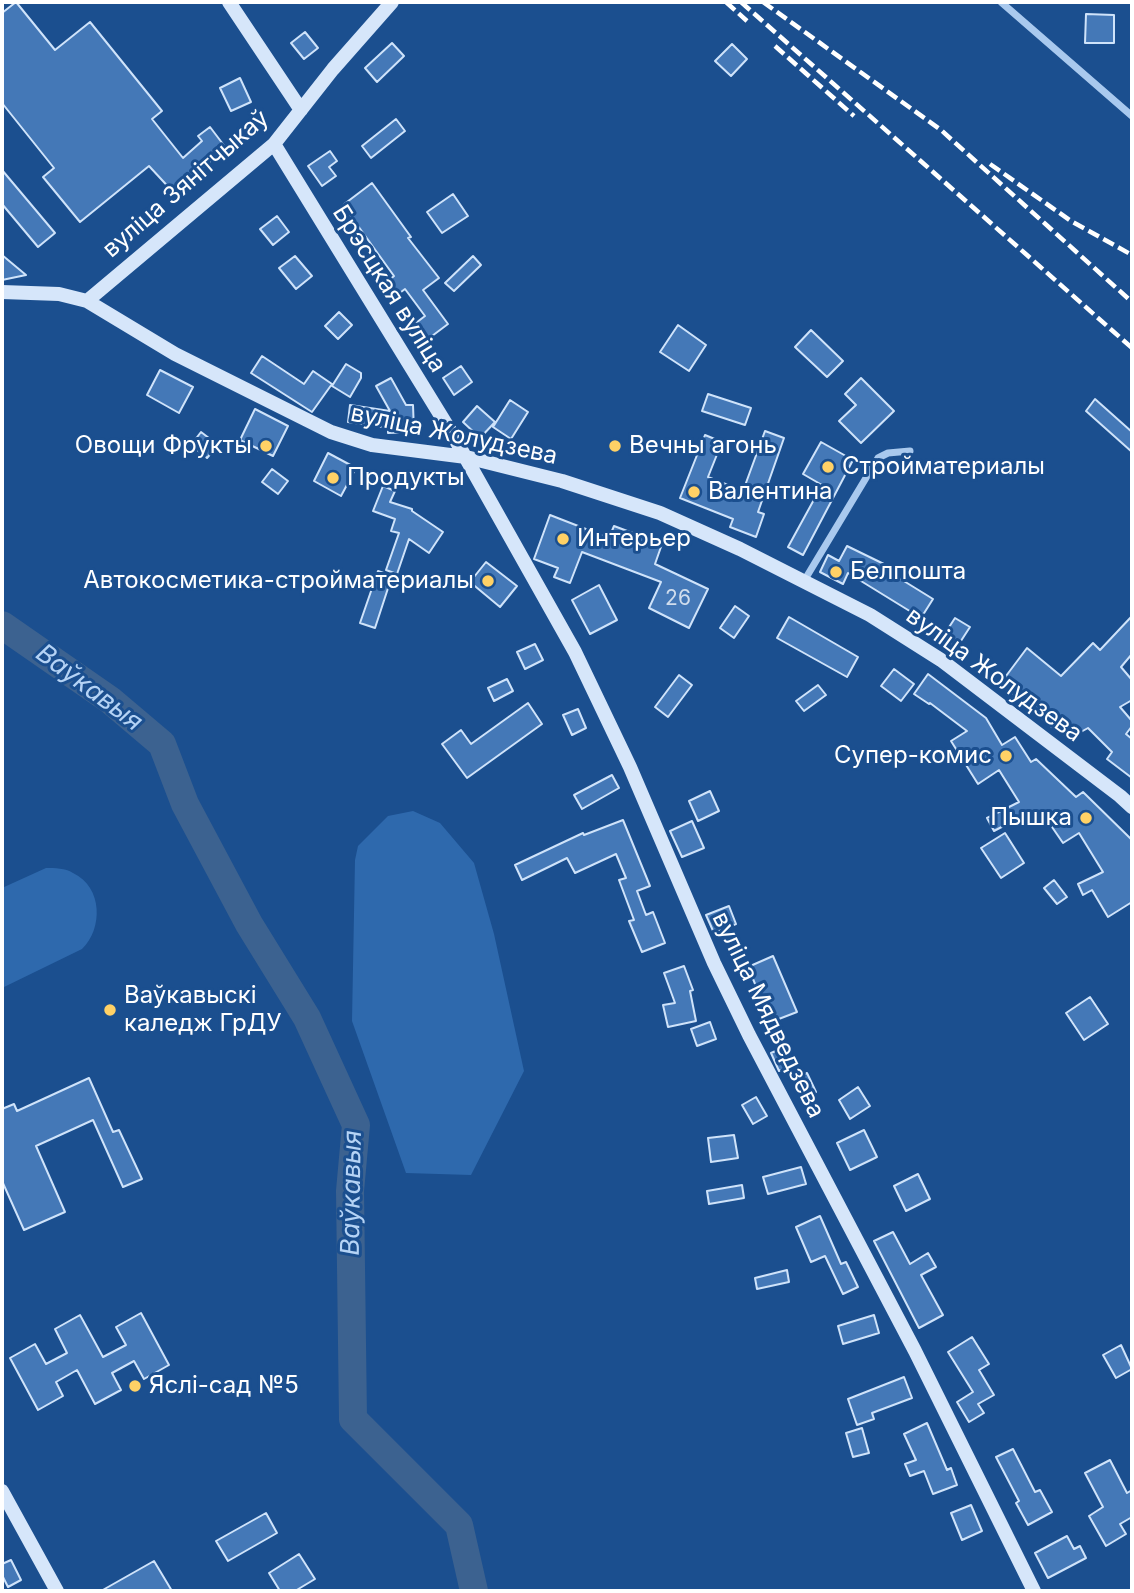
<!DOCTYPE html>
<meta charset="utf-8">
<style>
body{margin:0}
#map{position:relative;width:1134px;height:1593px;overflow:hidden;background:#1b4f8f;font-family:Inter,sans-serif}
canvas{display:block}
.frame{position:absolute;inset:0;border:4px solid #fff;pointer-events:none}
</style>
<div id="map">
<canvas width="1134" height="1593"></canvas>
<div class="frame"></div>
</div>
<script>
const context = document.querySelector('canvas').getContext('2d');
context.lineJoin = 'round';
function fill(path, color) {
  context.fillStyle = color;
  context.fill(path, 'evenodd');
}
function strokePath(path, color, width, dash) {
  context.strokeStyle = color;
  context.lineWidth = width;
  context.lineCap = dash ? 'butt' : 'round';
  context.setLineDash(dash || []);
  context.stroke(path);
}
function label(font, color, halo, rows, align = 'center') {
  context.font = font + ' Inter,sans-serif';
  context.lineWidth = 6;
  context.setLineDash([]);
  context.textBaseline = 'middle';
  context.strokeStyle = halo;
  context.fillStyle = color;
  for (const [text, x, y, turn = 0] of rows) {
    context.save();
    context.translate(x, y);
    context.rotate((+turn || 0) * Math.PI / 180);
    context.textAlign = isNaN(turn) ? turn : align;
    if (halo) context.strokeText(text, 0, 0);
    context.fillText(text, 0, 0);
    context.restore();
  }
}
fill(new Path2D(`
 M413 811 440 823 474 863 494 934 524 1071 471 1175 406 1173 352 1021 355 860 358 846 388 816Z
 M46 868C55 868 65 868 73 873 103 887 103 929 82 949L2 988V888Z`), '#2e69ad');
strokePath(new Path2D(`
 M2 625 110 700 162 744 185 804 249 924 307 1018 356 1125 350 1191 353 1419 459 1525 474 1591`), '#3c6290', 28);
const building = new Path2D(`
 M16 2 55 50 90 22 162 111 152 119 183 158 202 141 198 136 210 127 229 152 217 161 215 157 174 193 149 166 80 222 43 177 54 168 2 103V13Z
 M1086 14 1114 15V43H1085Z
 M305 32 318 48 304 59 291 43Z
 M392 43 404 56 377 82 365 68Z
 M732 44 747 59 731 76 715 61Z
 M240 78 251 102 231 111 220 88Z
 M396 119 405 131 371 158 362 146Z
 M330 151 337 161 329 167 336 176 322 186 308 166Z
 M2 170 55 233 38 247 2 204Z
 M372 183 411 237 408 238 439 278 423 290 448 324 420 345 408 329 425 316 405 289 397 295 387 282 394 276 343 205Z
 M453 194 468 216 442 233 427 212Z
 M277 216 289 232 273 245 260 229Z
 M2 255 26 275 2 280Z
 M295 256 312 276 296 289 279 268Z
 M473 256 481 265 454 291 445 283Z
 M339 312 352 325 338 339 325 326Z
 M678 325 706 345 689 371 660 352Z
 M811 330 843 361 827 377 795 347Z
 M262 356 304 384 313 371 332 384 312 412 251 373Z
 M346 364 361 373V378L350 397 332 386Z
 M461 366 472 382 454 395 443 378Z
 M160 370 193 387 179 413 147 395Z
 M391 378 406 405H413L414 432 388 433V428L348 422 350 405 390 411 376 386Z
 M861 378 894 411 861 443 839 421 856 405 845 394Z
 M708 394 751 408 745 425 702 411Z
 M1095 399 1132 432V452L1086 411Z
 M510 400 528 412 511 439 493 427Z
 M477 406 495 422 480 438 463 422Z
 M255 409 288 426 273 456 240 440Z
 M765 431 784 438 758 512 764 514 756 537 730 527 733 519 680 498 705 435 722 442 708 477 743 491Z
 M201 432 218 445 207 458 191 445Z
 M821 442 853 460 803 555 788 547 822 485 803 474Z
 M328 453 356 468 341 496 314 481Z
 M272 469 288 481 278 494 262 482Z
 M383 486 395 491 390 502 412 509V511L443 532 429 553 409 539 397 574 386 570 399 533 391 531 395 519 373 511Z
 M550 515 609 538 614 526 662 544 655 564 708 589 689 628 649 608 661 582 582 552 570 583 554 577 558 568 534 559Z
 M847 546 888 566 886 570 933 599 921 618 848 573 843 584 820 572 828 555 839 561Z
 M486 562 517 586 500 607 470 582Z
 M378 571 392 576 375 628 360 623Z
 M599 585 617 620 590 634 572 600Z
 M735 606 749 616 734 638 720 628Z
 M1132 616V654L1121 667 1132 680V700L1120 707 1132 721V726L1126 734 1132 739V778L1107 759 1112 752 1088 728 1070 738 1050 726 1031 707 1000 684 1027 648 1061 676 1093 643 1100 650Z
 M789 617 858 657 847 677 777 638Z
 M955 618 970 627 957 647 942 638Z
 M535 644 543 660 525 669 517 652Z
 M894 669 914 684 901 701 881 686Z
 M928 674 986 718 1002 745 1015 737 1031 762 1036 759 1076 797 1083 792 1132 840V902L1108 917 1092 890 1083 895 1078 884 1103 872 1079 833 1063 843 1041 811 1032 816 1030 812 994 831 987 818 1019 802 999 770 978 784 951 741 967 731 930 703 929 704 914 694Z
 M679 675 692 685 668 717 655 707Z
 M507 679 513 691 494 701 488 688Z
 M818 685 826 695 804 711 796 701Z
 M528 703 542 724 467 778 442 744 461 730 471 744Z
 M578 709 586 728 572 735 563 715Z
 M612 775 619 788 582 809 574 795Z
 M710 791 719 811 698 821 689 801Z
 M623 820 650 886 637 891 646 915 653 912 665 943 642 952 629 921 634 920 619 880 626 878 616 854 575 873 567 858 522 880 515 865 583 833 584 835Z
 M692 821 704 848 682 857 670 831Z
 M1005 833 1024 863 1001 878 981 848Z
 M1054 880 1067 897 1057 904 1044 888Z
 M729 906 736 924 714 933 706 915Z
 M773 956 797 1012 771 1022 748 967Z
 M684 966 693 990 690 991 696 1021 668 1027 663 1005 675 1003 664 973Z
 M1090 997 1108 1024 1084 1040 1066 1013Z
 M710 1022 716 1039 697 1046 691 1029Z
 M785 1047 793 1065 779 1071 771 1053Z
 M807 1073 816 1092 801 1098 793 1080Z
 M89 1078 113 1132 119 1130 142 1179 123 1187 93 1120 36 1146 65 1212 24 1230 2 1181V1109L14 1104 17 1111Z
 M858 1087 870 1106 850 1119 839 1100Z
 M756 1097 767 1116 753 1124 742 1105Z
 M864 1130 877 1157 850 1170 837 1143Z
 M734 1135 738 1158 711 1162 708 1138Z
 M801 1167 806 1184 768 1194 763 1177Z
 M918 1174 930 1199 906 1211 894 1186Z
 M742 1185 744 1198 709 1204 707 1191Z
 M820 1216 841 1264 846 1262 858 1287 843 1294 825 1256 811 1262 796 1227Z
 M893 1232 910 1264 928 1253 936 1267 921 1275 943 1315 919 1328 874 1241Z
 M787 1270 789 1282 757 1289 755 1278Z
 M141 1313 169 1365 144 1379 134 1361 112 1373 121 1390 95 1404 77 1370 56 1382 63 1396 38 1410 10 1358 35 1344 46 1364 67 1353 55 1329 80 1315 103 1357 126 1345 116 1327Z
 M874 1315 879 1333 843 1344 838 1326Z
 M972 1337 989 1364 979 1370 994 1395 978 1404 984 1413 969 1422 957 1402 973 1392 948 1352Z
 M1121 1345 1132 1369 1116 1378 1103 1355Z
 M904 1377 912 1398 872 1413 874 1419 857 1425 848 1399Z
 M927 1423 947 1470 951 1468 957 1485 933 1494 924 1471 910 1476 905 1464 916 1460 904 1434Z
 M862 1428 869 1453 853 1457 846 1433Z
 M1013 1449 1035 1492 1040 1490 1052 1512 1028 1525 1016 1503 1019 1501 996 1457Z
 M1110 1460 1127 1493 1132 1490V1517L1120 1524 1126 1534 1106 1546 1089 1516 1103 1507 1085 1473Z
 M971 1505 982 1531 962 1540 951 1513Z
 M266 1513 277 1533 228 1561 216 1541Z
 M1067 1536 1074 1549 1080 1546 1086 1558 1048 1578 1035 1553Z
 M299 1554 315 1579 295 1591H280L269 1573Z
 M11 1560 21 1580 8 1587 2 1575V1564Z
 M154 1561 172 1591H101Z`);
fill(building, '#4478b7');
strokePath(building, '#cfe3fa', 2);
strokePath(new Path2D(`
 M1001 2 1132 116
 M804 581 878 458 888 453 910 451`), '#a9c9ee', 7);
strokePath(new Path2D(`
 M229 2 301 110
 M274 144 454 437 575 652 630 767 714 963 749 1035 915 1351 1034 1591
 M2 292 59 294 87 301 175 354 331 432 372 445 466 457 562 481 660 513 740 549 870 615 941 660 1120 796 1132 807
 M87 301 274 144 333 69 392 2
 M2 1491 57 1591`), '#d6e6fa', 14);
strokePath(new Path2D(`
 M726 2 747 21
 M741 2 1132 348
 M763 2 941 130 1132 302
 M775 46 854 116
 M990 164 1071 221 1132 255`), '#fff', 4.5, [12, 5]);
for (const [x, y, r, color] of [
 [266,446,7,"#ffd166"],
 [615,446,7,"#ffd166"],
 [828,467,7,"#ffd166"],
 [333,478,7,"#ffd166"],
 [694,492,7,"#ffd166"],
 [563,539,7,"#ffd166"],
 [836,572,7,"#ffd166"],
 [488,581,7,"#ffd166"],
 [1006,756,7,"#ffd166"],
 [1086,818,7,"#ffd166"],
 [110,1010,7,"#ffd166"],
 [135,1386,7,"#ffd166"]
]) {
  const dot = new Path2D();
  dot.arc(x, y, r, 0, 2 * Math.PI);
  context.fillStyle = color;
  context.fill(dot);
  strokePath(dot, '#1b4f8f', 2.5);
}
label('21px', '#d0dded', null, [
 ["26",678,599]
]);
label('24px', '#fff', '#1b4f8f', [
 ["вуліца Зянітчыкаў",186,184,-41],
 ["Брэсцкая вуліца",389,289,58],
 ["вуліца Жолудзева",454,435,12],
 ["вуліца Жолудзева",994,675,36],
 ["вуліца Мядведзева",768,1015,64]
]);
label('24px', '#fff', '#1b4f8f', [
 ["Овощи Фрукты",252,446,"right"],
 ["Вечны агонь",629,446],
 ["Стройматериалы",842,467],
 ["Продукты",347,478],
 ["Валентина",708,492],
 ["Интерьер",577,539],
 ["Белпошта",850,572],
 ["Автокосметика-стройматериалы",474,581,"right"],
 ["Супер-комис",992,756,"right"],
 ["Пышка",1072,818,"right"],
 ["Ваўкавыскі",124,996],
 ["каледж ГрДУ",124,1024],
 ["Яслі-сад №5",149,1386]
], 'left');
label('italic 26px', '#b5d3f5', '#1b4f8f', [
 ["Ваўкавыя",89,688,37],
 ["Ваўкавыя",352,1193,-89]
]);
</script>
